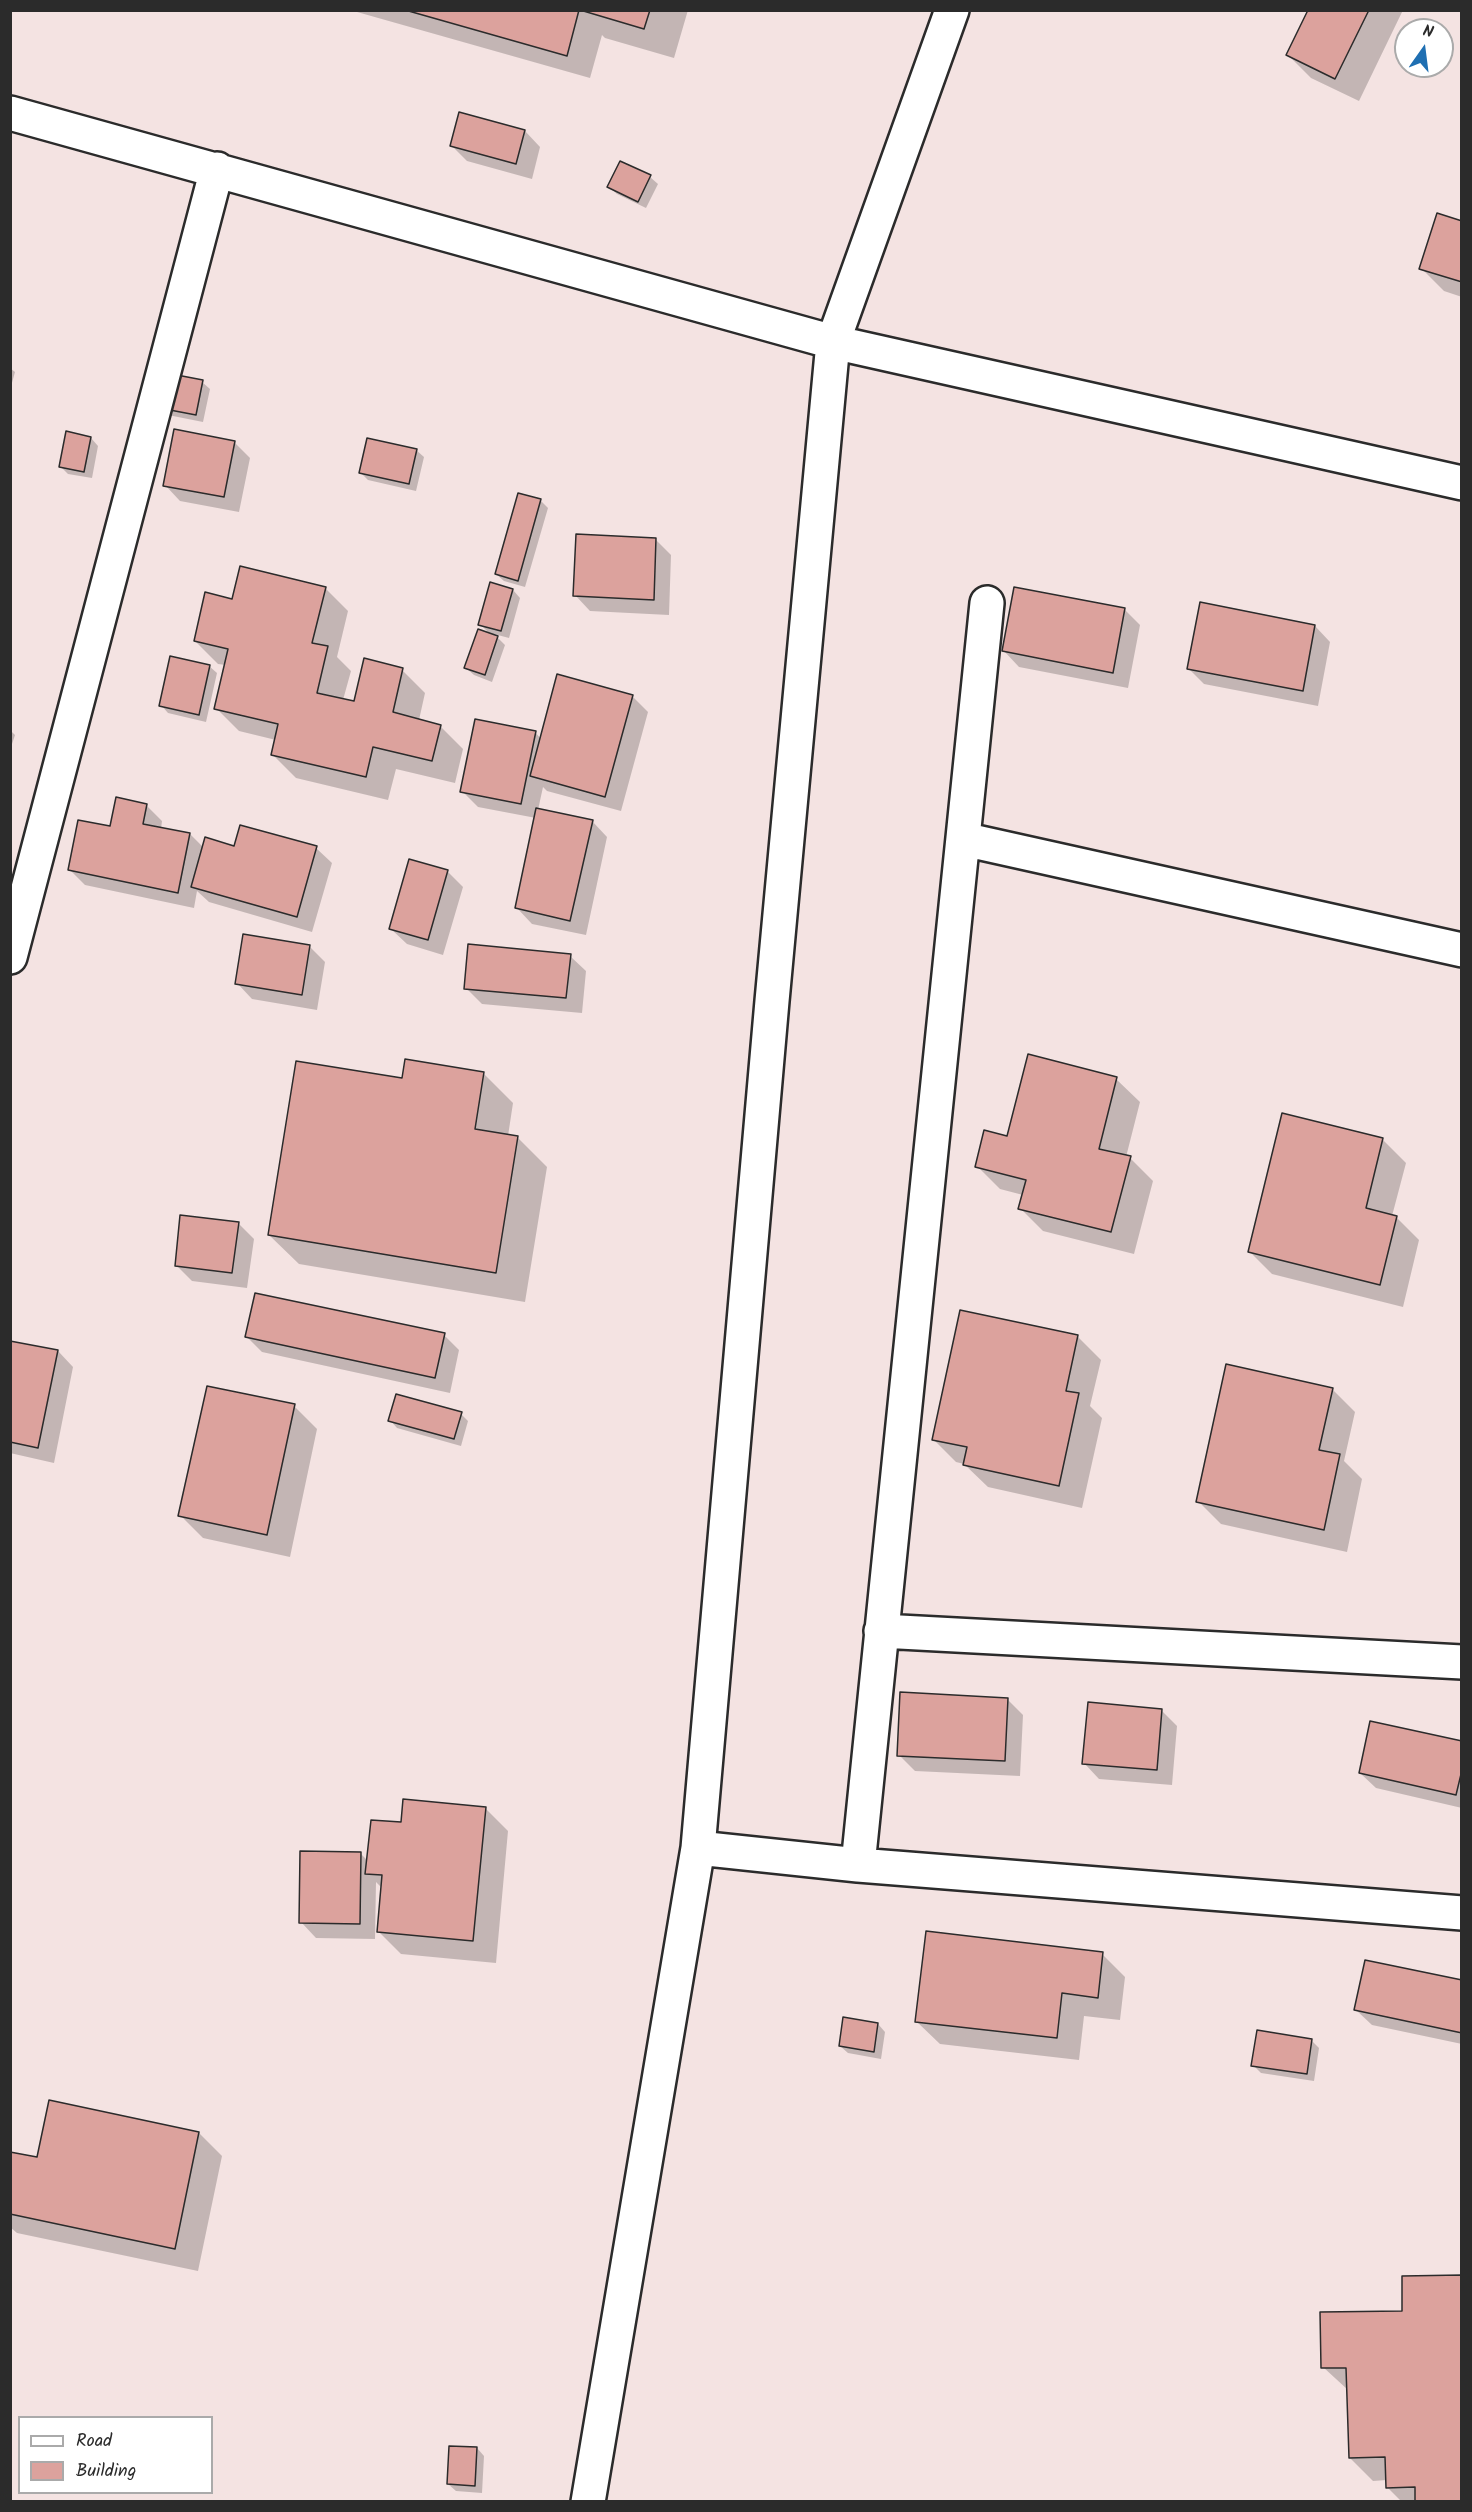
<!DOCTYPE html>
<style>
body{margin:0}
#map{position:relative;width:1472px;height:2512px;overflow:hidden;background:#f4e3e2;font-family:Kalam,sans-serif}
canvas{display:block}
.frame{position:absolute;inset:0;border:12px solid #2b2b2b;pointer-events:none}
.legend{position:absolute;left:18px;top:2416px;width:195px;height:78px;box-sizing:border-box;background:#fff;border:2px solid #aaa;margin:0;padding:8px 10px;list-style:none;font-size:18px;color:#2b2b2b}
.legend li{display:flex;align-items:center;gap:12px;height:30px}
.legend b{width:30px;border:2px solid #aaa}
.north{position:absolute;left:1394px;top:18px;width:60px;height:60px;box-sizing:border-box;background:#fff;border:2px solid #aaa;border-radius:50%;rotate:14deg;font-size:16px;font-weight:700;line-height:24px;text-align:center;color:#2b2b2b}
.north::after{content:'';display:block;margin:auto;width:21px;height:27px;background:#1f6fb2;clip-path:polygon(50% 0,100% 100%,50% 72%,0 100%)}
</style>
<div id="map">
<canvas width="1472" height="2512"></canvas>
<div class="frame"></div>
<ul class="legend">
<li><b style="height:8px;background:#fff"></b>Road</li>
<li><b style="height:16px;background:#dca29d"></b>Building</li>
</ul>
<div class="north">N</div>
</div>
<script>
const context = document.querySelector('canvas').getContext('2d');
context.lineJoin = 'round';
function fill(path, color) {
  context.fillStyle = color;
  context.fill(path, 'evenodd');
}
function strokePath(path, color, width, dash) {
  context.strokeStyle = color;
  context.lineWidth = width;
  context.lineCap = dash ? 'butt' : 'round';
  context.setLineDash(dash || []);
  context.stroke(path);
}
fill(new Path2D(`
 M350 10H688L674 58 605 38 602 35 590 78Z
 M1309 10H1403L1359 101 1311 78 1288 55Z
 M460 114 525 131 540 147 532 179 467 161 452 146Z
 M650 177 658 184 646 208 617 194 609 187Z
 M1462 222V297L1444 291 1421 268Z
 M10 368 15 372 10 390Z
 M202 382 210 389 203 422 158 413Z
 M91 438 98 446 92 478 68 474 61 467Z
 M234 442 250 458 239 512 180 501 165 485Z
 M416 450 424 457 416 491 368 480 361 473Z
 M540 500 548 508 525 587 504 581 496 574Z
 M655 539 671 555 669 615 590 611 575 595Z
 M325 588 348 611 337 657 351 671 343 700 355 703 402 670 425 693 419 720 440 726 463 749 455 783 396 769 388 800 296 778 273 755 276 740 239 731 216 708 226 665 218 664 195 641 234 601Z
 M513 590 520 598 509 638 494 634 505 645 492 682 474 675 466 668 491 635 480 624Z
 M1124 609 1140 625 1128 688 1019 667 1004 651Z
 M1315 626 1330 642 1318 706 1204 684 1188 668Z
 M209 666 217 673 206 722 168 713 161 705Z
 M632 696 648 712 621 811 547 791 543 787 538 810 592 821 607 837 586 935 532 924 517 908 536 818 478 807 462 791 535 732 541 739Z
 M10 730 15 735 10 750Z
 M117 799 147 806 162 821 161 829 190 834 204 848H316L332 863 312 932 209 902 197 891 194 908 85 885 70 870 112 828Z
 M447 871 463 887 443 955 407 944 391 929Z
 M309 946 325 962 317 1010 252 999 237 983Z
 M570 956 586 971 582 1013 482 1004 466 988Z
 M484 1074 513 1103 508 1136 518 1138 547 1167 525 1302 299 1264 269 1235Z
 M1116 1079 1140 1102 1126 1157 1130 1158 1153 1181 1134 1254 1043 1231 1020 1208 1023 1195 1000 1189 977 1166 1008 1137Z
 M1283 1115 1383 1140 1406 1163 1392 1216 1396 1217 1419 1240 1403 1307 1272 1274 1249 1251Z
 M238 1223 254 1239 247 1288 192 1281 176 1265Z
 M444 1335 459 1350 450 1393 262 1352 247 1337Z
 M1078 1337 1101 1360 1090 1406 1102 1418 1082 1508 988 1487 964 1464 956 1462 933 1439Z
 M10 1343 58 1351 73 1367 54 1463 10 1453Z
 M1332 1389 1355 1412 1344 1461 1362 1479 1347 1552 1221 1524 1198 1501Z
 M294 1406 317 1429 290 1557 203 1538 180 1515Z
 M461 1414 468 1421 461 1446 397 1428 390 1420Z
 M1007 1699 1023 1715 1020 1776 915 1771 899 1755Z
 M1161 1710 1177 1726 1172 1785 1099 1779 1084 1763Z
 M1462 1743V1808L1376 1788 1360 1773Z
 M485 1808 508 1831 496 1963 401 1954 378 1931 382 1888 376 1882 375 1939 316 1938 301 1922 361 1854 368 1861Z
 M1102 1954 1125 1977 1120 2020 1084 2016 1079 2060 940 2044 916 2021Z
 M1462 1982V2044L1372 2025 1356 2010Z
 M878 2024 885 2032 881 2059 848 2053 840 2046Z
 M1311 2040 1319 2048 1314 2081 1261 2073 1253 2065Z
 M199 2133 222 2156 198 2271 17 2233 10 2227V2153L38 2159Z
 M1404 2312 1462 2502H1402L1387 2487V2480L1373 2481 1350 2458 1348 2390 1323 2367Z
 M477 2448 484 2456 482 2493 456 2491 448 2484Z`), '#0003');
const building = new Path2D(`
 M405 10H579L567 56Z
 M580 10H650L644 29Z
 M1308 10H1369L1335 79 1286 55Z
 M459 112 525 130 516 164 450 146Z
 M620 161 651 175 638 202 607 187Z
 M1437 213 1462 221V282L1419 269Z
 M156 371 203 380 196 415 149 406Z
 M174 429 235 441 224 497 163 486Z
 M66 431 91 437 84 472 59 467Z
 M367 438 417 449 409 484 359 473Z
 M518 493 541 499 518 581 495 574Z
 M576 534 656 538 654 600 573 596Z
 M240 566 326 587 312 643 328 646 317 693 354 701 364 658 403 668 393 712 441 725 432 761 373 747 366 777 271 755 278 724 214 709 228 649 194 641 205 592 232 599Z
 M490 582 513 589 501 631 478 625Z
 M1014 587 1125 608 1113 673 1002 651Z
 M1200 602 1315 625 1303 691 1187 669Z
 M478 629 498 636 485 675 464 668Z
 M170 656 210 665 199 715 159 706Z
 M557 674 633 695 605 797 530 776Z
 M475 719 536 731 521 804 460 792Z
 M116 797 147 804 143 824 190 833 178 893 68 870 78 820 110 826Z
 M536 808 593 820 570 921 515 908Z
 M240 825 317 846 297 917 191 887 205 837 234 846Z
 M409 859 448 870 428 940 389 929Z
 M243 934 310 945 302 995 235 984Z
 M468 944 571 954 566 998 464 989Z
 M1028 1054 1117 1077 1099 1149 1131 1156 1111 1232 1018 1209 1026 1180 975 1167 984 1130 1007 1136Z
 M405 1059 484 1072 475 1129 518 1136 496 1273 268 1235 296 1061 402 1078Z
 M1282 1113 1383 1138 1366 1208 1397 1216 1380 1285 1248 1252Z
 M180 1215 239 1222 232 1273 175 1266Z
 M255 1293 445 1333 435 1378 245 1337Z
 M960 1310 1078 1335 1066 1391 1079 1393 1059 1486 963 1465 967 1447 932 1440Z
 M10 1341 58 1350 38 1448 10 1442Z
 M1226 1364 1333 1388 1319 1450 1340 1454 1324 1530 1196 1502Z
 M207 1386 295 1404 267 1535 178 1516Z
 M396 1394 462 1412 454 1439 388 1421Z
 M900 1692 1008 1698 1005 1761 897 1756Z
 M1088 1702 1162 1709 1157 1770 1082 1764Z
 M1370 1721 1462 1741V1770L1456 1795 1359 1773Z
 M403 1799 486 1807 473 1941 377 1932 382 1875 365 1874 371 1820 401 1822Z
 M300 1851 361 1852 360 1924 299 1923Z
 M926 1931 1103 1952 1098 1998 1062 1993 1057 2038 915 2022Z
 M1365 1960 1462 1980V2033L1354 2010Z
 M843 2017 878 2023 874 2052 839 2046Z
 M1257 2030 1312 2039 1307 2074 1251 2066Z
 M49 2100 199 2132 175 2249 10 2214V2152L37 2157Z
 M1462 2275V2502H1415V2487L1386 2488 1385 2457 1349 2458 1346 2368H1321L1320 2312 1402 2311V2276Z
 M449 2446 477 2447 475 2486 447 2484Z`);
fill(building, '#dca29d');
strokePath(building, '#2b2b2b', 1.5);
const minor = new Path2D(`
 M10 113 833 342 1462 483
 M963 839 1462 950
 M10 957 217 169
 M881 1631 1462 1662
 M698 1848 858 1865 1462 1913
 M858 1865 987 603
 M588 2502 698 1848 772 1001 833 342 952 10`);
strokePath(minor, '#2b2b2b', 38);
strokePath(minor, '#fff', 33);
</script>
